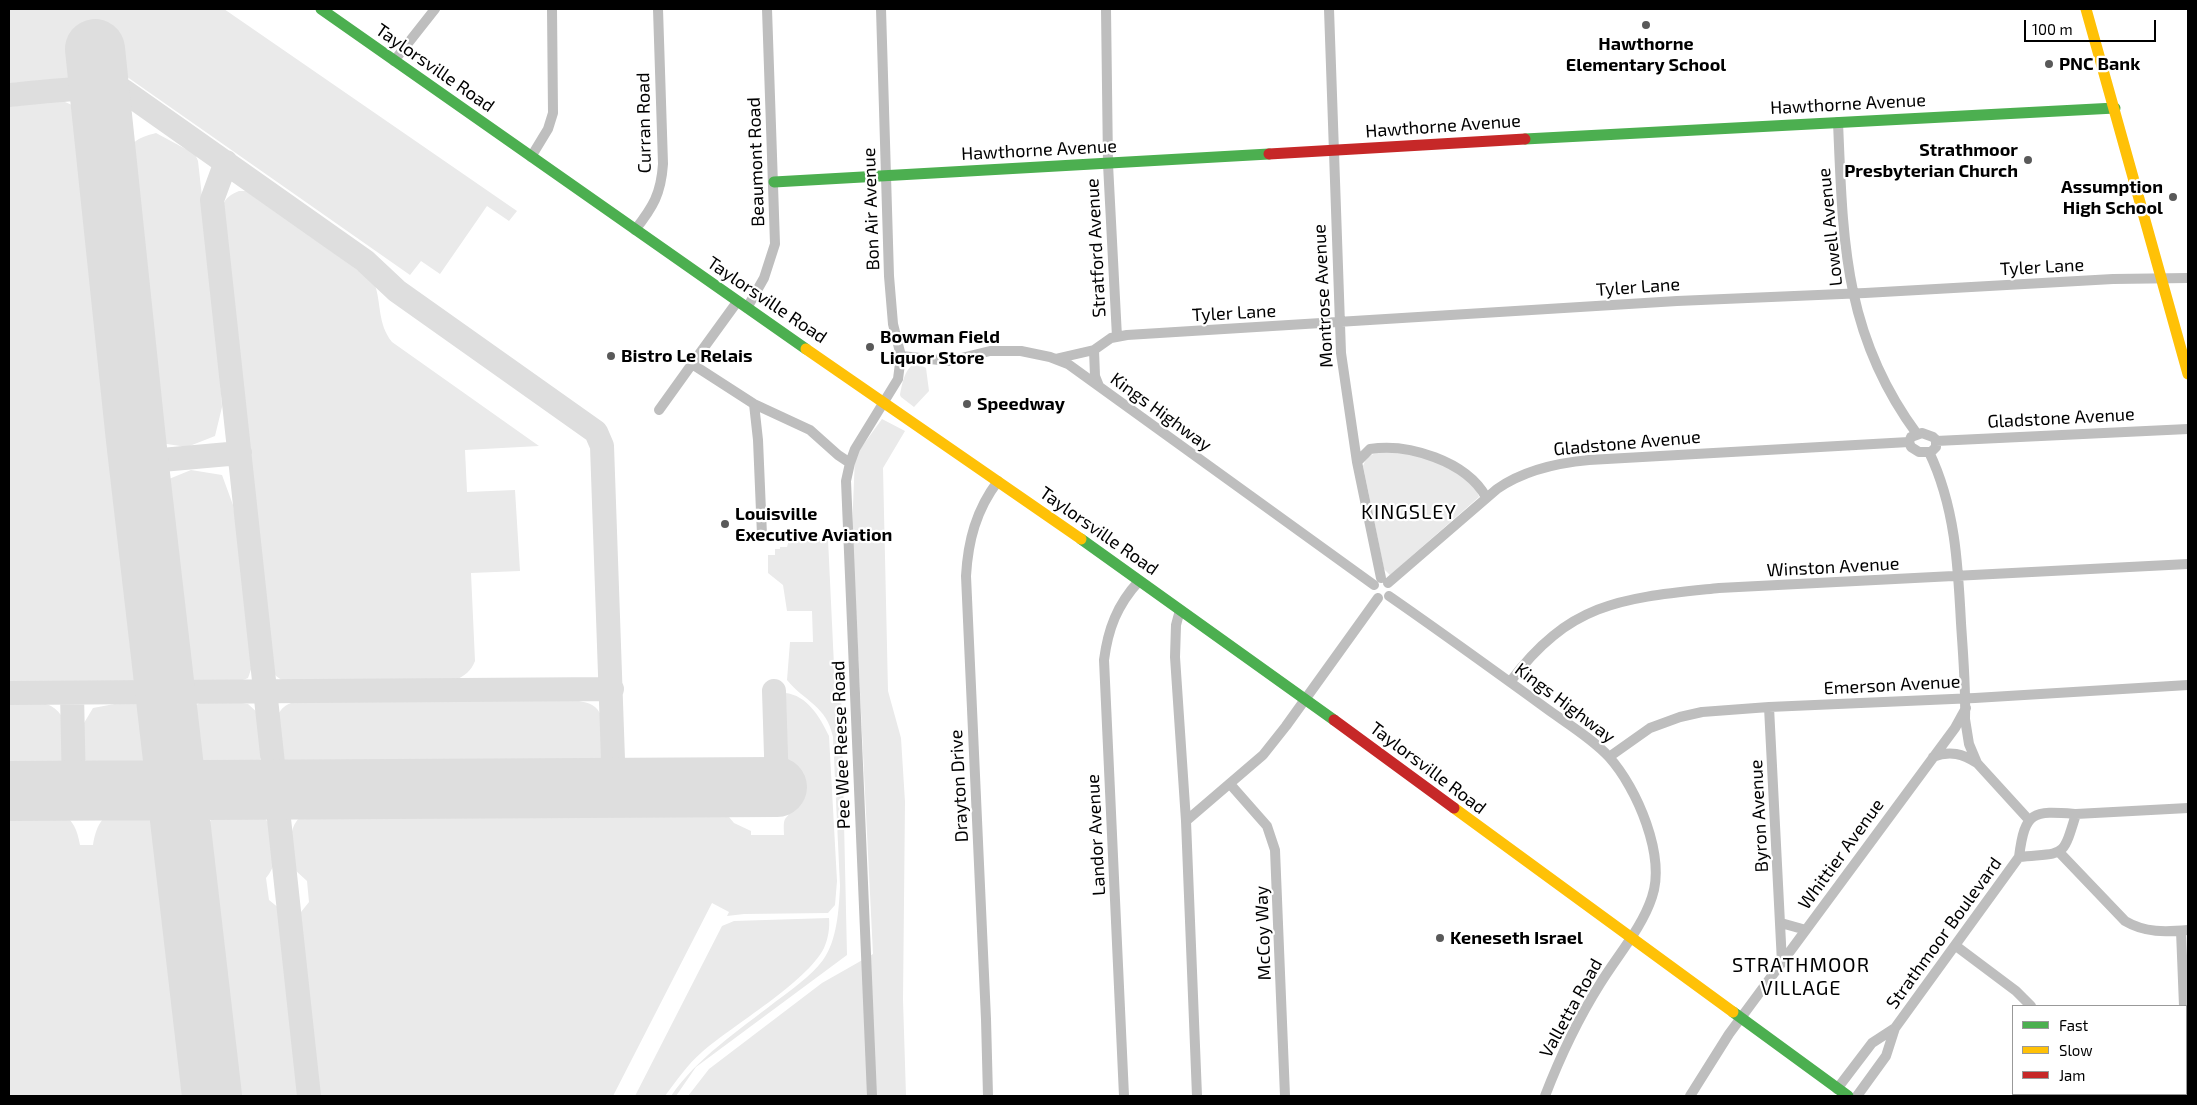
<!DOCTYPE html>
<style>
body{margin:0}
#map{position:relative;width:2197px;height:1105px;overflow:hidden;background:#fff;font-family:"Exo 2",sans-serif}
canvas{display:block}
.frame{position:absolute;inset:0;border:10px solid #000;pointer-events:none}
.legend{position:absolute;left:2012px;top:1005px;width:175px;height:90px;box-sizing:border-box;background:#fff;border:1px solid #999;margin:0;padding:6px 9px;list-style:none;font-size:15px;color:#000}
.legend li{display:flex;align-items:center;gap:10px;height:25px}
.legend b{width:25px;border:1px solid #999}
.scale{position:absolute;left:2024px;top:20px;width:132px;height:22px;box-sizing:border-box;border:2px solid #000;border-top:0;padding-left:6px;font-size:15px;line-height:18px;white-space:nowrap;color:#000;-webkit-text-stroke:4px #fff;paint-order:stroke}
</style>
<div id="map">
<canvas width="2197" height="1105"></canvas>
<div class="frame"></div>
<ul class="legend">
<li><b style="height:6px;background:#4caf50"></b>Fast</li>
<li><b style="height:6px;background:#ffc107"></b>Slow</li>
<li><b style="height:6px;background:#c62828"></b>Jam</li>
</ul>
<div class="scale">100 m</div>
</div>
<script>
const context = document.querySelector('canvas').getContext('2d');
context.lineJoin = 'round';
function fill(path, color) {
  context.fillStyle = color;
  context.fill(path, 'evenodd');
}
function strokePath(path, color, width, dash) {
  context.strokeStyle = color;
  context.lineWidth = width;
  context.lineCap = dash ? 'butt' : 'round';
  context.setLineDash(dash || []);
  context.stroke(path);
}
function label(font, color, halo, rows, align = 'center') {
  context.font = font + ' "Exo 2",sans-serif';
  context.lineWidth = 4.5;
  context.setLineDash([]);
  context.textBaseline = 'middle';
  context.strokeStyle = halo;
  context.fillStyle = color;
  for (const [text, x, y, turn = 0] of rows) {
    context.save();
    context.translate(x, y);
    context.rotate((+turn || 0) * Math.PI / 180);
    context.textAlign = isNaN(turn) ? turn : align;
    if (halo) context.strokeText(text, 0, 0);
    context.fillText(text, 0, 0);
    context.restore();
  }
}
fill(new Path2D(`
 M9 9H224L517 211 509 221 487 206 440 274 421 261 410 275 113 67 109 48 80 52C79 58 81 66 78 71 69 85 25 83 9 84Z
 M65 102C79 107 83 114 88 127L149 667 144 675 131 682 9 684V104Z
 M156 133 195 154 198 161 217 331 222 407 215 436 187 447 160 443 154 428 125 160C131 141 137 138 156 133Z
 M239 191H247L374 282C382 304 377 323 392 342L539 446 465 450 467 492 515 490 520 571 471 573 475 661C471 671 465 676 455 680L283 681 276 676 271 669 220 222C221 206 223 197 239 191Z
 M917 363 926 368 929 391 914 407 901 397 900 395C902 384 905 366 917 363Z
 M882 419 905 431 883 468 888 691 901 738 905 802 903 1000 906 1096H688L709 1069 822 983 873 954 852 530 855 456Z
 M1397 451C1407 454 1418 455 1428 458 1442 462 1477 483 1479 497L1390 575 1384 569 1363 466C1369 450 1383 452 1397 451Z
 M191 470 222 475 233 505 245 579 254 661 248 678C239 683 202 684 192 680 185 676 183 671 180 664L161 497 164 481Z
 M828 539 835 687 841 688 847 955 696 1067 676 1096H671C697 1058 738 1031 775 1002 791 990 811 976 823 960 837 941 839 909 840 886L833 737C827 706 804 701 787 680L790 642H813L812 611H787L783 585 768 573V555H775V549H780V547H787L789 540Z
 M785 693C807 695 820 717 829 736L837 881 835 905 828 913 744 914 727 916 729 912 712 903 613 1096H318L299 922 301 912 309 902 307 881 295 870C287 845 287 816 316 808L719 805 734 823 751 831V835H784C784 830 783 823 785 819 787 816 790 814 792 810 803 791 797 773 784 758L783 698Z
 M216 699 248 704 259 714C265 737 269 772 237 776 230 777 218 778 211 774 196 767 181 727 189 712 195 703 206 700 216 699Z
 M569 700C577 701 588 701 595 707 608 718 610 754 598 766 593 771 585 773 579 775L314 778C304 776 292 773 285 765 278 757 275 725 278 715 281 708 286 705 293 702Z
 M125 702C131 703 139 704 143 707 161 721 158 760 141 773 122 788 97 776 84 759L81 728 93 708Z
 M9 703C21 703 40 700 51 706 72 717 77 762 55 774 41 782 24 779 9 779Z
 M246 808C278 815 285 856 266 878L269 900 280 909 282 917 298 1042 301 1096H228L200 841H205C206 813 223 809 246 808Z
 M120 809C146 809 158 814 164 841L169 842 198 1096H9V810C44 810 73 801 80 845H93C96 827 101 815 120 809Z
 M829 918C830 928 828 939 824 948 807 982 733 1025 702 1052 687 1065 677 1080 665 1096H635L722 926 734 921Z`), '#eaeaea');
strokePath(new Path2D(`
 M9 95C31 93 107 84 124 91L365 261 397 291 596 432 602 446 614 788
 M226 162 212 200C245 499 275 798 309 1096
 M139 462 240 453
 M774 691 777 787
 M9 693 612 689
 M72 693 74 791`), '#dedede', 24);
strokePath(new Path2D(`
 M95 49 136 440 212 1096
 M9 791 777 787`), '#dedede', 60);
strokePath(new Path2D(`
 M1106 9 1108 164 1117 337
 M1329 9 1341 353 1357 462 1381 578
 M394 61 435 9
 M1838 122C1843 239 1843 334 1917 434
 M531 157 548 129 553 113 552 9
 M635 230C653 207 661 194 663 164L658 9
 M747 308 764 278 775 244 767 9
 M1094 350 1095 376 1099 386
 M901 356 949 361 990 351H1021L1050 357 1068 364 1374 585
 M1055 359 1094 350 1111 338 1127 335 1677 301 1865 293 2113 279 2188 278
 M692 364 737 302
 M754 404 758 440 762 535
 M659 410 692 364 754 404 810 430 838 455 850 463
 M1922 433 1933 437 1936 440V447L1931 452H1919L1911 447 1909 442 1911 437Z
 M1936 441 2188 429
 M1929 452C1955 506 1958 564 1961 623 1963 655 1966 687 1965 719L1969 744 1977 763 2029 820
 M1357 462 1370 449C1408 443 1466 461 1486 497
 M1388 583 1497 489C1524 470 1556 463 1589 460L1909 442
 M1389 596C1441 632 1492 669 1543 706 1563 721 1592 738 1609 757 1637 788 1666 856 1652 897 1642 928 1617 956 1600 984 1578 1019 1560 1057 1545 1096
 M1180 610 1176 625 1175 657 1186 821 1197 1096
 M1510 682C1571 600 1625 598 1719 588L2188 564
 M1769 707 1782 963
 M1609 757 1650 728 1680 717 1702 712 1769 707 1975 698 2188 685
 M1933 757C1950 750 1963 754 1977 763
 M1230 784 1267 826 1275 850 1285 1096
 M2076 814 2188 808
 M1186 821 1263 755 1286 726 1378 598
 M2059 852 2125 921C2145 933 2166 932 2188 930
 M1781 923 1806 930
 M2181 931 2184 1006
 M1956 946 2016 991 2031 1006
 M2186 1040 2187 1096
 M1837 1089 1872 1043 1895 1028 2019 857C2025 810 2033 811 2076 814 2062 860 2065 852 2019 857
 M2050 1094V1096
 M872 1096 846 481 850 463 855 449 898 379 901 356 893 324 889 276 881 9
 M988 1096 986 1019 966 576C968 541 976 510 998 481
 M1124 1096 1104 660C1108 629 1117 605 1139 581
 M1690 1096 1729 1034 1955 728 1966 708
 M1857 1096 1886 1056 1895 1028`), '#bebebe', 10);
strokePath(new Path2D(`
 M321 9 806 349
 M1525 139 2115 108
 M774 182 1269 154
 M1081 539 1334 720
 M1733 1012 1848 1096`), '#4caf50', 11);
strokePath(new Path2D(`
 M2086 9 2188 374
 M806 349 1081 539
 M1454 808 1733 1012`), '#ffc107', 11);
strokePath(new Path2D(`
 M1269 154 1525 139
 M1334 720 1454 808`), '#c62828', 11);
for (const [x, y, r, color] of [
 [1646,25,5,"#595959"],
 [2049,64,5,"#595959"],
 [2028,160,5,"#595959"],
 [2173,197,5,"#595959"],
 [870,347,5,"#595959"],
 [611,356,5,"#595959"],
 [967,404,5,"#595959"],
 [725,524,5,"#595959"],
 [1440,938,5,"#595959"]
]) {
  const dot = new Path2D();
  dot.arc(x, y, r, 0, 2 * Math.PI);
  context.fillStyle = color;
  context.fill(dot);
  strokePath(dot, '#fff', 2);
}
label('bold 18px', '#000', '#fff', [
 ["Hawthorne",1646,44,"center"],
 ["Elementary School",1646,65,"center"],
 ["PNC Bank",2059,64],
 ["Strathmoor",2018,150,"right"],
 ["Presbyterian Church",2018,171,"right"],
 ["Assumption",2163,187,"right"],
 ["High School",2163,208,"right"],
 ["Bowman Field",880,337],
 ["Liquor Store",880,358],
 ["Bistro Le Relais",621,356],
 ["Speedway",977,404],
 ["Louisville",735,514],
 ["Executive Aviation",735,535],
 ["Keneseth Israel",1450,938]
], 'left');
label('18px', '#000', '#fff', [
 ["Taylorsville Road",435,68,35],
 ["Hawthorne Avenue",1848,104,-3],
 ["Curran Road",644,123,-91],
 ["Hawthorne Avenue",1443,126,-4],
 ["Hawthorne Avenue",1039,150,-3],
 ["Beaumont Road",756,162,-92],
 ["Bon Air Avenue",871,209,-92],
 ["Lowell Avenue",1830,227,-96],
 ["Stratford Avenue",1096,248,-93],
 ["Tyler Lane",2042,267,-3],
 ["Tyler Lane",1638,287,-4],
 ["Montrose Avenue",1323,296,-93],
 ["Taylorsville Road",767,300,34],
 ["Tyler Lane",1234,313,-3],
 ["Kings Highway",1161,412,36],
 ["Gladstone Avenue",2061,418,-3],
 ["Gladstone Avenue",1627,443,-5],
 ["Taylorsville Road",1099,531,35],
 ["Winston Avenue",1833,567,-3],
 ["Emerson Avenue",1892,685,-3],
 ["Kings Highway",1565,703,37],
 ["Pee Wee Reese Road",841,745,-92],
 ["Taylorsville Road",1428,768,37],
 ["Drayton Drive",959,786,-93],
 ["Byron Avenue",1759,816,-93],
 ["Landor Avenue",1096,835,-93],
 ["Whittier Avenue",1841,854,-54],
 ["McCoy Way",1263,933,-92],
 ["Strathmoor Boulevard",1944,933,-54],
 ["Valletta Road",1571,1008,-61]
]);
context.letterSpacing = '1px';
label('20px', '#000', '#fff', [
 ["KINGSLEY",1409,512],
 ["STRATHMOOR",1801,965],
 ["VILLAGE",1801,988]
]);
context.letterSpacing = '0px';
</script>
